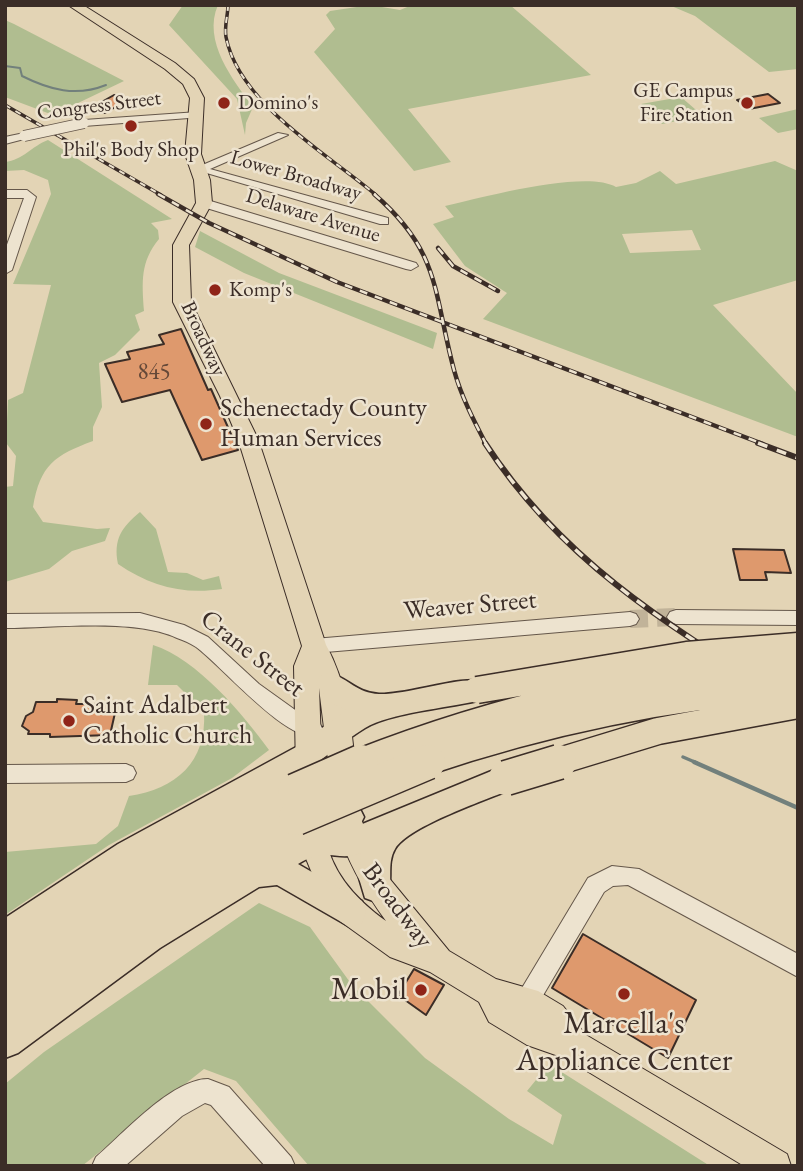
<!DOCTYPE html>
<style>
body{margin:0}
#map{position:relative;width:803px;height:1171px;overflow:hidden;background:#e3d4b5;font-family:"EB Garamond",serif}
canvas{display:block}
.frame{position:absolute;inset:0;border:7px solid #3b2d27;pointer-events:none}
</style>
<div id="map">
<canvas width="803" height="1171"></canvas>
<div class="frame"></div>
</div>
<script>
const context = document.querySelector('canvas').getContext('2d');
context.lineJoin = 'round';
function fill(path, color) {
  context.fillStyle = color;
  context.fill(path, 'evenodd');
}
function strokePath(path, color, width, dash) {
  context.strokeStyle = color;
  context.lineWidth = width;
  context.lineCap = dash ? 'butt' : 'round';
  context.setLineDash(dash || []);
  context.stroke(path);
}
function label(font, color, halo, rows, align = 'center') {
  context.font = font + ' "EB Garamond",serif';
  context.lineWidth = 5;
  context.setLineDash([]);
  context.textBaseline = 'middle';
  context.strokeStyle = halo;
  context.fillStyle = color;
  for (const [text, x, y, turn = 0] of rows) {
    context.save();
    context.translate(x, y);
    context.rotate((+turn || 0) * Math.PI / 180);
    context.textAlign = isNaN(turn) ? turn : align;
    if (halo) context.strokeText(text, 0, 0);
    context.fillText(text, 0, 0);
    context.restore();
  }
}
fill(new Path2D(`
 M183 5H218C202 41 233 80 253 107L246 123 245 135 237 99 169 25Z
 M370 5 400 10 412 5H510L591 75 408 109 451 162 414 171 314 52 335 29 326 15 330 11Z
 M669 5H798V69L769 72 695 16Z
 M5 20 14 24 124 81 53 115 5 97Z
 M681 97 703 116 662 124 641 104Z
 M798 109V129L778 133 759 118Z
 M48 140 172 219 151 223 158 230 159 239C140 262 142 282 144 311L135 315 140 330 115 355 99 363 102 407 93 427V441C55 455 40 465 33 507L43 522 97 529 110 528 105 541 72 551 49 569 5 582V487L13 486 16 456 6 443 8 400 23 393 51 285 13 284 51 194 48 180 24 170 5 171V162C23 160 32 146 48 140Z
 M775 161 798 171V280L713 305 798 394V437L483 319 507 293 465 266 433 224 454 217 445 206C480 198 586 169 616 187L636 183 660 171 676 184ZM692 230 701 250 630 253 622 234Z
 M200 231 279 273 437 333 433 349 244 273 195 247Z
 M140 512 156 529 168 572 187 573 203 580 219 576 222 589C183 595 150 586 118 564 113 539 122 527 140 512Z
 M153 645C197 659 243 714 269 750L232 778 109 845 5 915V852L96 844 118 826 129 796C176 789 207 762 204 712L177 685H148Z
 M259 903 310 927 352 985 425 1058 509 1119 553 1145 562 1115 527 1091 549 1064 710 1166H309L236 1081 204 1069 82 1166H5V1084L44 1052Z`), '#b0bd90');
strokePath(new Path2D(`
 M5 66 20 68 22 76C50 90 76 97 106 85`), '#72807c', 2);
strokePath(new Path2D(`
 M683 757 697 763`), '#72807c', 3.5);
strokePath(new Path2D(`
 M694 762 798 808`), '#72807c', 4.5);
const building = new Path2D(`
 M768 94 780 103 749 109 737 100Z
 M114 95 128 100 105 113 91 108Z
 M181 329 208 390 211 389 238 450 202 460 170 390 122 402 105 364 130 359 127 352 164 344 159 335Z
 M733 549 784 550 791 573 765 572 767 580H740Z
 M57 699 77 700 76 704H117L110 735 50 737V734H28L29 731 22 726 26 716 33 712 36 702H57Z
 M583 934 696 1000 668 1058 552 988Z
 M414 969 444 985 426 1015 398 995Z`);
fill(building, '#de996d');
strokePath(building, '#3b2d27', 2);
strokePath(new Path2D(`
 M630 619 676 617`), '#c1b399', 18, [18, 9]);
const minor = new Path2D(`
 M198 112 202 113V117L84 126 78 123 84 120Z
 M24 133 30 136 28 138 5 144V137Z
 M278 133 288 135 210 169 388 218V224H380L193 169Z
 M5 190H27L36 197 12 270 5 274V250L24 198H5Z
 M204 199 416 263 418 266 411 270 406 269 200 206 198 203Z
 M676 610 798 611V625L676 624 670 622 667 617 670 612Z
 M630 612 636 614 639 619 636 624 630 626 314 653 308 651 305 646 308 641 314 639Z
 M140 613 184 625 208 637 259 684 312 722 320 724 323 730 320 736C289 746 221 665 196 647 190 643 183 640 177 638 135 618 53 628 5 628V614Z
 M126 764 133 767 136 773 133 779 126 782 5 783V765Z
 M612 866 639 869 798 954V977L628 885 613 886 604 892 535 1009 527 1012 519 1009 515 1001 519 993 588 878Z
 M208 1079 229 1087 291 1157 295 1166H265L211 1105 205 1103 182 1116 125 1166H92L96 1157C123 1134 172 1079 208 1079Z`);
const major = new Path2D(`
 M68 5H83L175 63 194 79 204 98 201 154 210 180 212 203 189 245 191 302 258 439 326 645C350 689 352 736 357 784L353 792 344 795 335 792 331 784 319 688 322 771 318 779 309 782 300 779 296 771 294 666 302 646 238 439 220 396 173 302V245L196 203 194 180 185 154 190 98 183 84 165 69Z
 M350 813 360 817 384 872 449 951 496 979 538 991 563 1006 586 1035 787 1154 791 1166H744L567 1059 527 1045 489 1022 479 1002 430 972 390 957 340 921 318 888 298 839 302 818 312 814 322 818C325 825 324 831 326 839 332 874 358 901 386 921 364 891 347 861 336 825L340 817Z`);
const highway = new Path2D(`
 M330 673C349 679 357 693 379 694 409 695 463 674 487 682L491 690 487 698 477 701C447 708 390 713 365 728 340 743 319 764 293 778L306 782 310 791 306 800 298 805 307 808 312 818 309 824 348 803 359 807 364 817 360 825 506 765 517 769 521 778 517 787C489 799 408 826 395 849 386 864 394 882 387 898L376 902 365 898 359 878 361 853C336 863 328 845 298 864L362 901 366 912 362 923 350 927 277 885 259 887 160 948 18 1053 5 1058V918L118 844 298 746 346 710 333 704 316 684 320 676Z`);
strokePath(minor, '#65574a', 2);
strokePath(major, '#3b2d27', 2);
strokePath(highway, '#3b2d27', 3);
fill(minor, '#ede3cf');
fill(major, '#e3d4b5');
fill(highway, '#e3d4b5');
const railFar2 = new Path2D(`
 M228 5C228 15 224 27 226 37 239 104 328 154 376 195
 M5 105 161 195`);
const railFar1 = new Path2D(`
 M158 194 209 223 337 282 763 444
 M374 194C441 252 433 292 454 370 461 396 474 421 486 444
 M438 248 453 266 498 291`);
const rail = new Path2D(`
 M485 443C565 566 676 630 798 706
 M758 443 798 458`);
strokePath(railFar2, '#3b2d27', 3.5);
strokePath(railFar1, '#3b2d27', 4.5);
strokePath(rail, '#3b2d27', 6);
strokePath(railFar2, '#ede3cf', 2, [6]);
strokePath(railFar1, '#ede3cf', 2.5, [8]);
strokePath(rail, '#ede3cf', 3.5, [10]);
const minorBridge = new Path2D(`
 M24 136 84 123`);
const highwayBridgeFar1 = new Path2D(`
 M477 690 687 655 798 646
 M357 763C503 706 642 675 798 665
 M423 763C546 721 668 696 798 686
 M553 763 658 731 798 705`);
const highwayBridge = new Path2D(`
 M506 778 559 762
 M295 791 361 762
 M296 818 428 762`);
strokePath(minorBridge, '#65574a', 12, []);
strokePath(highwayBridgeFar1, '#3b2d27', 29, []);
strokePath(highwayBridge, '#3b2d27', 37, []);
strokePath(minorBridge, '#ede3cf', 10);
strokePath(highwayBridgeFar1, '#e3d4b5', 26);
strokePath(highwayBridge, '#e3d4b5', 34);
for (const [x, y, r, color] of [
 [224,103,7,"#8f2418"],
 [747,103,7,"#8f2418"],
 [131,126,7,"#8f2418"],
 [215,290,7,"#8f2418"],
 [206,424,7,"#8f2418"],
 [69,721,7,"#8f2418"],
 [421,990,7,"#8f2418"],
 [624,994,7,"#8f2418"]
]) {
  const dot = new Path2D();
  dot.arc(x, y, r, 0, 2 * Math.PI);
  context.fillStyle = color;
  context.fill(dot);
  strokePath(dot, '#ede3cf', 2.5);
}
label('21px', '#3b2d27', '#ede3cf', [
 ["GE Campus",733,91,"right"],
 ["Fire Station",733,115,"right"],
 ["Domino's",238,103],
 ["Phil's Body Shop",131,150,"center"],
 ["Komp's",229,290]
], 'left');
label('21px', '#3b2d27', '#ede3cf', [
 ["Congress Street",99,106,-7],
 ["Lower Broadway",296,176,16],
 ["Delaware Avenue",313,216,17],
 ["Broadway",203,339,65]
]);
label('23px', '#644838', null, [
 ["845",154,373]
]);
label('26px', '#3b2d27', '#ede3cf', [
 ["Schenectady County",220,409],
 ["Human Services",220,439],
 ["Saint Adalbert",83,706],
 ["Catholic Church",83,736]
], 'left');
label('26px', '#3b2d27', '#ede3cf', [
 ["Weaver Street",470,606,-5],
 ["Crane Street",252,654,38],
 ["Broadway",397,906,53]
]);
label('32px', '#3b2d27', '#ede3cf', [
 ["Mobil",407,990],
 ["Marcella's",624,1024,"center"],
 ["Appliance Center",624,1061,"center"]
], 'right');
</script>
